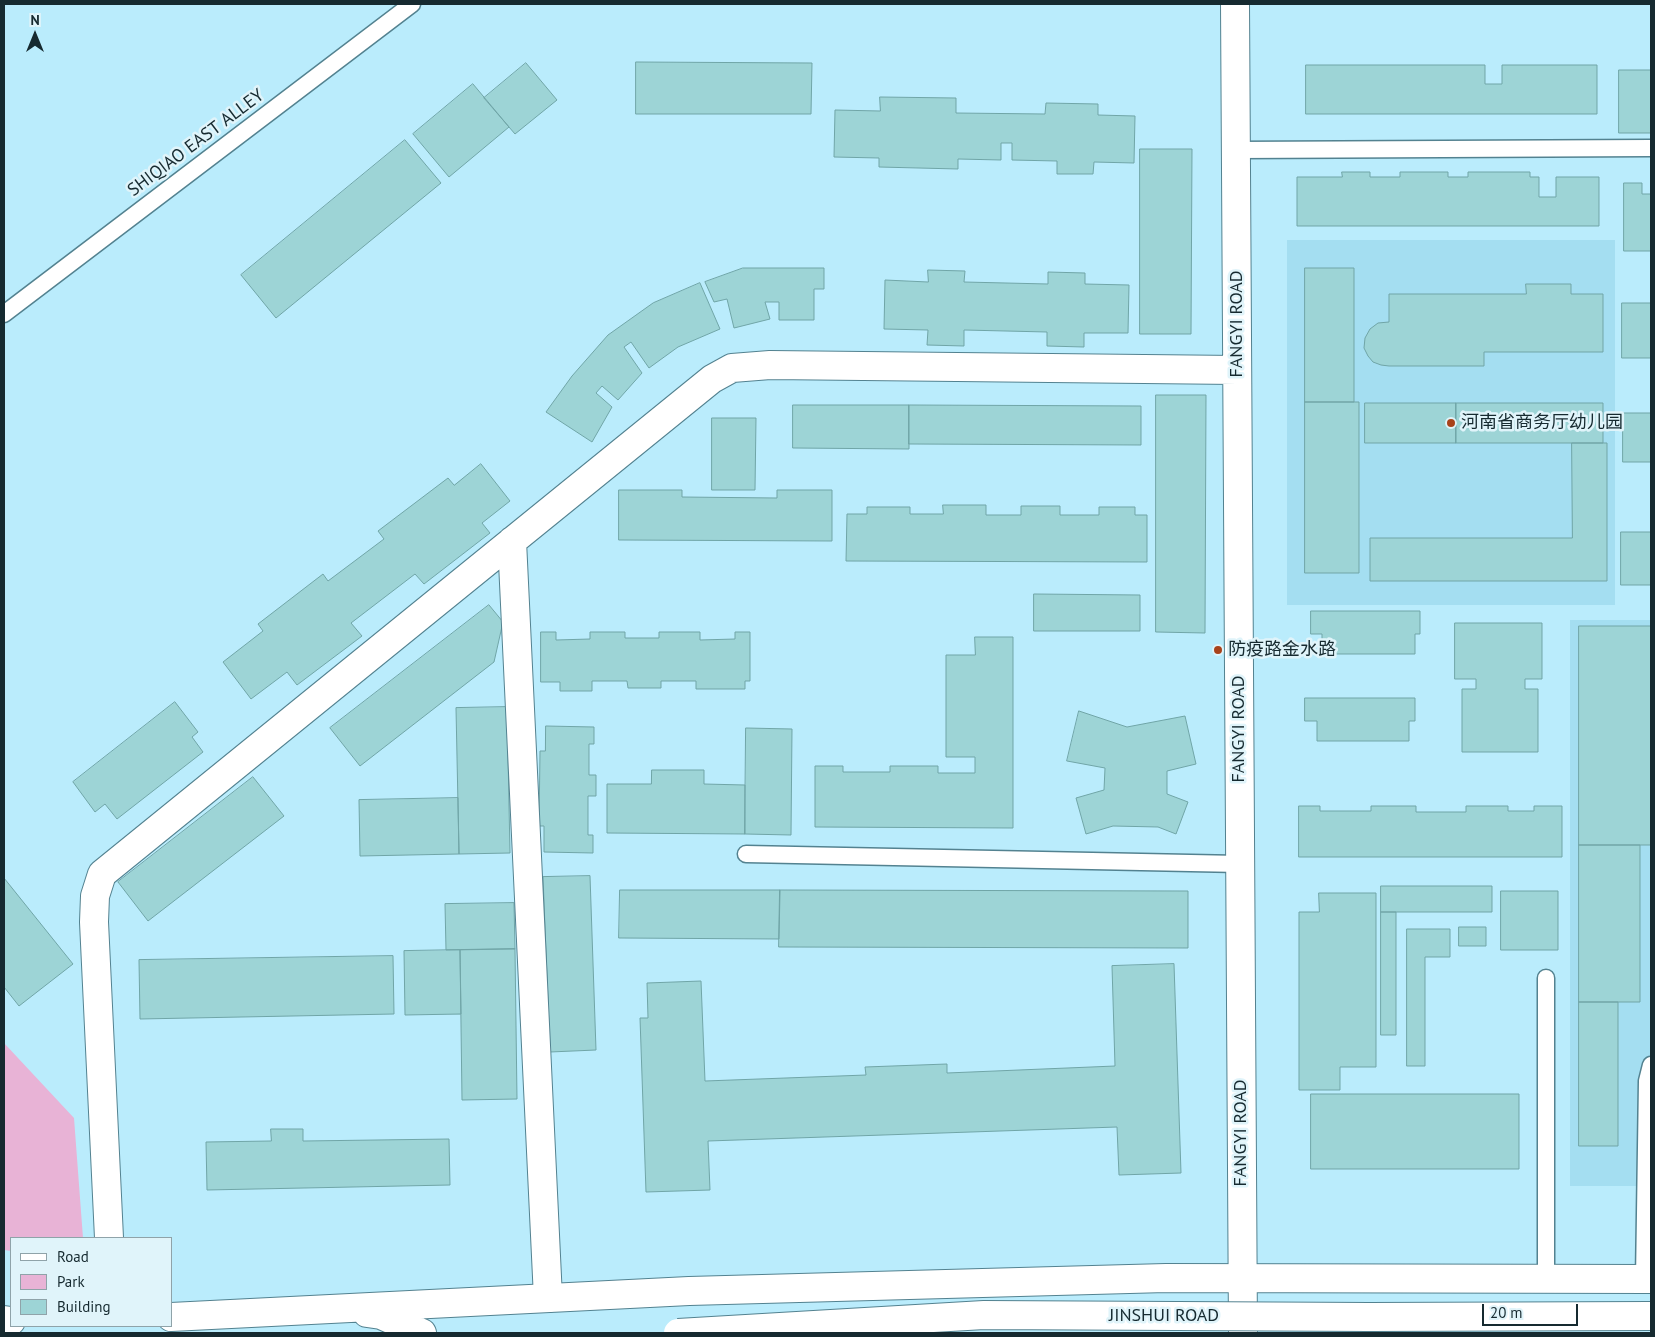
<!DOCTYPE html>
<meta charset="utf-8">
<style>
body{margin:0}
#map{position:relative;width:1655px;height:1337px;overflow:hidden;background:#baecfc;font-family:"PT Sans",sans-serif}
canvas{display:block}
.frame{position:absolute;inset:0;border:5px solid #162a30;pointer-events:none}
.legend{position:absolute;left:10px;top:1237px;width:162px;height:90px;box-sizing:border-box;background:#e0f4fa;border:1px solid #8fa3a9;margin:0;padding:6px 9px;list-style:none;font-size:15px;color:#162a30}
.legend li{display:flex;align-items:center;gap:10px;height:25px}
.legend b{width:25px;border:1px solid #8fa3a9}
.north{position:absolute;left:10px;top:10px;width:50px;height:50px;-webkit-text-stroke:4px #e0f4fa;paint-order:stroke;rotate:0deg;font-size:14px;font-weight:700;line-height:20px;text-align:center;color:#162a30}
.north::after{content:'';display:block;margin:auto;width:18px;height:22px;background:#162a30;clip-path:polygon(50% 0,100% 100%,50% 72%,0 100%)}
.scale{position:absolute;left:1482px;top:1304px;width:96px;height:22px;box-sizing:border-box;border:2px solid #162a30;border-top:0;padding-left:6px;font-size:15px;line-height:18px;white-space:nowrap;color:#162a30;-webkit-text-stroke:4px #e0f4fa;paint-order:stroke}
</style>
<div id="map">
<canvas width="1655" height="1337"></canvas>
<div class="frame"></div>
<ul class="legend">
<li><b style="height:6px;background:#fff"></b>Road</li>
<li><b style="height:14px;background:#e8b3d6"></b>Park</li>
<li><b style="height:14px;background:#9dd4d6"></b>Building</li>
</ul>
<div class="north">N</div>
<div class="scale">20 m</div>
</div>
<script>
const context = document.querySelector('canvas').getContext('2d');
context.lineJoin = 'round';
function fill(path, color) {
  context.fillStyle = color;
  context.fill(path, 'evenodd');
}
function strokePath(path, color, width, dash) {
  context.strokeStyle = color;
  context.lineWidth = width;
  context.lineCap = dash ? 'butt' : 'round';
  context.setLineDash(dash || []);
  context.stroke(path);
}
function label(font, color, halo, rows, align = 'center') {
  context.font = font + ' "PT Sans","Noto Sans SC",sans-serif';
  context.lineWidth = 5;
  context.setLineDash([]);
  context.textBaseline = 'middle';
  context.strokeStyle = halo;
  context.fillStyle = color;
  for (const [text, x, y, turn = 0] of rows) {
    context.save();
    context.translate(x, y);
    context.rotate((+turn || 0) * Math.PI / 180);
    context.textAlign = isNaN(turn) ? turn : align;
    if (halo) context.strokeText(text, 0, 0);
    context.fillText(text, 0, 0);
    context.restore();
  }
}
fill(new Path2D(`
 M1287 240H1615V605H1287Z
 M1570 620H1651V1186H1570Z`), '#a4def1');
fill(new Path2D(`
 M4 1043 74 1118 83 1238H11V1251L4 1250Z`), '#e8b3d6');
const building = new Path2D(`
 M636 62 812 63 811 114H636Z
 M526 63 557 100 515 134 484 98Z
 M1306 65H1485V84H1502V65H1597V114H1306Z
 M1619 70H1651V133H1619Z
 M473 84 509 127 449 177 413 134Z
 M880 97 956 98V113L1045 114 1046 103 1098 104V115L1135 116 1134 163 1094 162 1093 174H1057V161L1012 160V143H1001V160L958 159V169L879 167V158L834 157 835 110 880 111Z
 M405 140 441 183 276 318 241 275Z
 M1140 149H1192L1191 334H1140Z
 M1342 172H1370V177H1400V172H1448V177H1468V172H1530V177H1539V197H1556V177H1599V226H1297V177H1342Z
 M1624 183H1642V194H1651V251H1624Z
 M743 268H824V289H814V320H779V302H765L770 319 734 328 727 299 714 302 705 282Z
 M1305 268H1354V402H1305Z
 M928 270 965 271 964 282 1048 284V272L1085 273V284L1129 285 1128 333H1084V347L1047 346V332L964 330V346L927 345 928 330 884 329 885 280 928 282Z
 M700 283 720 329 678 347 649 368 631 342 624 347 642 373 618 400 602 386 596 393 612 407 592 442 546 412 572 376 608 335 653 303Z
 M1526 284H1571V294H1603V352H1484V366H1389L1381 365 1373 362 1368 356 1364 348 1365 338 1370 329 1378 323 1389 322V294H1526Z
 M1622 303H1651V358H1622Z
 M1156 395H1206L1205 633 1156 632Z
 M1305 402H1359V573H1305Z
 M1365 403H1456V443H1365Z
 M1456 403H1603V443H1456Z
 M793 405H909V449L793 448Z
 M909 405 1141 406V445L909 444Z
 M1623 413H1651V462H1623Z
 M712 418H756L755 490H712Z
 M1572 443H1607V581H1370V538H1572Z
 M481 464 510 501 482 523 490 533 424 584 415 574 351 623 362 636 297 685 287 672 251 699 223 662 263 631 258 624 323 574 328 581 384 539 378 531 448 478 454 485Z
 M619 490H682V497L777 498V490H832V541L619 540Z
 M943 505H986V515H1021V506H1060V515H1099V507H1135V515H1147V562L846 561 847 514H867V507H910V514H943Z
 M1621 532H1651V585H1621Z
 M1034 594 1140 595V631H1034Z
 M489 605 503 622 494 662 360 766 330 728Z
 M1311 611H1420V634H1415V654H1322V634H1311Z
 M1455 623H1542V679H1525V689H1538V752H1462V689H1476V679H1455Z
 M1579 626H1651V845H1579Z
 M541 632H556V640L590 639V632H625V638H659V632H700V640L735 639V632H750V681H745V689H696V681H661V688H628L627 681H592V691H560V682H541Z
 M975 637H1013V828L815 827V766H843V772H890V766H938V773H975V757H946V655H975Z
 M1305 698H1415V721H1409V741H1317V721H1305Z
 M175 702 198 732 192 737 203 752 117 819 105 804 95 812 73 782Z
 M507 707 510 853 459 854 456 708Z
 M1079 711 1127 727 1185 716 1196 764 1167 771V794L1188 802 1176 834 1158 827 1113 826 1086 834 1076 798 1104 790 1105 768 1067 761Z
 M546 726 594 727V744H589V775H596V796H588V835H593V853L544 852V826H539L540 751H545Z
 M746 728 792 729 791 835 745 834Z
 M652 770H704V784L745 785V834L607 833V784H651Z
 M253 777 284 816 148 921 118 882Z
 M458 798 459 854 360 856 359 800Z
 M1299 806H1320V811H1371V806H1416V812H1466V806H1508V811H1534V806H1562V857H1299Z
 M1579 845H1640V1002H1579Z
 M590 876 596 1050 550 1052 543 877Z
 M4 878 73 964 19 1006 4 987Z
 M1381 886H1492V912H1381Z
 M620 890H780L779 939 619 938Z
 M780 890 1188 891V948L779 947Z
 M1501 891H1558V950H1501Z
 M1319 893H1376V1067H1340V1090H1299V912H1319Z
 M514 903 515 949 446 950 445 904Z
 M1381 912H1396V1035H1381Z
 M1459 927H1486V946H1459Z
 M1407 929H1450V957H1425V1066H1407Z
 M515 949 517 1099 462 1100 460 950Z
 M460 950 461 1014 405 1015 404 951Z
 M393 956 394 1014 140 1019 139 960Z
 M1174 964 1181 1173 1119 1175 1117 1127 708 1141 710 1190 646 1192 640 1018H648L647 983 701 981 705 1081 866 1075 865 1067 947 1064V1073L1115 1066 1112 966Z
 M1579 1002H1618V1146H1579Z
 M1311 1094H1519V1169H1311Z
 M271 1129H303V1141L449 1139 450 1185 207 1190 206 1142 271 1141Z`);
fill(building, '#9dd4d6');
strokePath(building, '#70a5a7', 1);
const lane = new Path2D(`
 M1236 150 1651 148
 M4 314 412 4
 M746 854 1240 864
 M1546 978V1279
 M1644 1279 1647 1081 1651 1065`);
const street = new Path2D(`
 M1235 4 1243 1333
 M512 541 548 1298
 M109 1238 94 922 95 896 102 874 712 379 732 368 770 365 1237 370`);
const secondary = new Path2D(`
 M367 1313 381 1315 422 1333
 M171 1317 689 1291 1166 1278 1651 1279
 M4 1320 11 1321`);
strokePath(lane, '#538290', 19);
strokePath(street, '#538290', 30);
strokePath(secondary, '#538290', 30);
strokePath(lane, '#fff', 16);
strokePath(street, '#fff', 28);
strokePath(secondary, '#fff', 28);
const primaryBridge = new Path2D(`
 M678 1333 984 1315 1369 1317 1651 1316`);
strokePath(primaryBridge, '#538290', 30, []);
strokePath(primaryBridge, '#fff', 28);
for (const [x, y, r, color] of [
 [1451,423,5,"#a8421b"],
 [1218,650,5,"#a8421b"]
]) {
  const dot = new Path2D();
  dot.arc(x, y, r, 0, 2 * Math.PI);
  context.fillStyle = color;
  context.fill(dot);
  strokePath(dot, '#e0f4fa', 2);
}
label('18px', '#162a30', '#e0f4fa', [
 ["SHIQIAO EAST ALLEY",196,143,-37],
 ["FANGYI ROAD",1237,324,-90],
 ["FANGYI ROAD",1239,729,-90],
 ["FANGYI ROAD",1241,1133,-90],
 ["JINSHUI ROAD",1164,1316]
]);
label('18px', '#162a30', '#e0f4fa', [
 ["河南省商务厅幼儿园",1461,423],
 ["防疫路金水路",1228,650]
], 'left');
</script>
